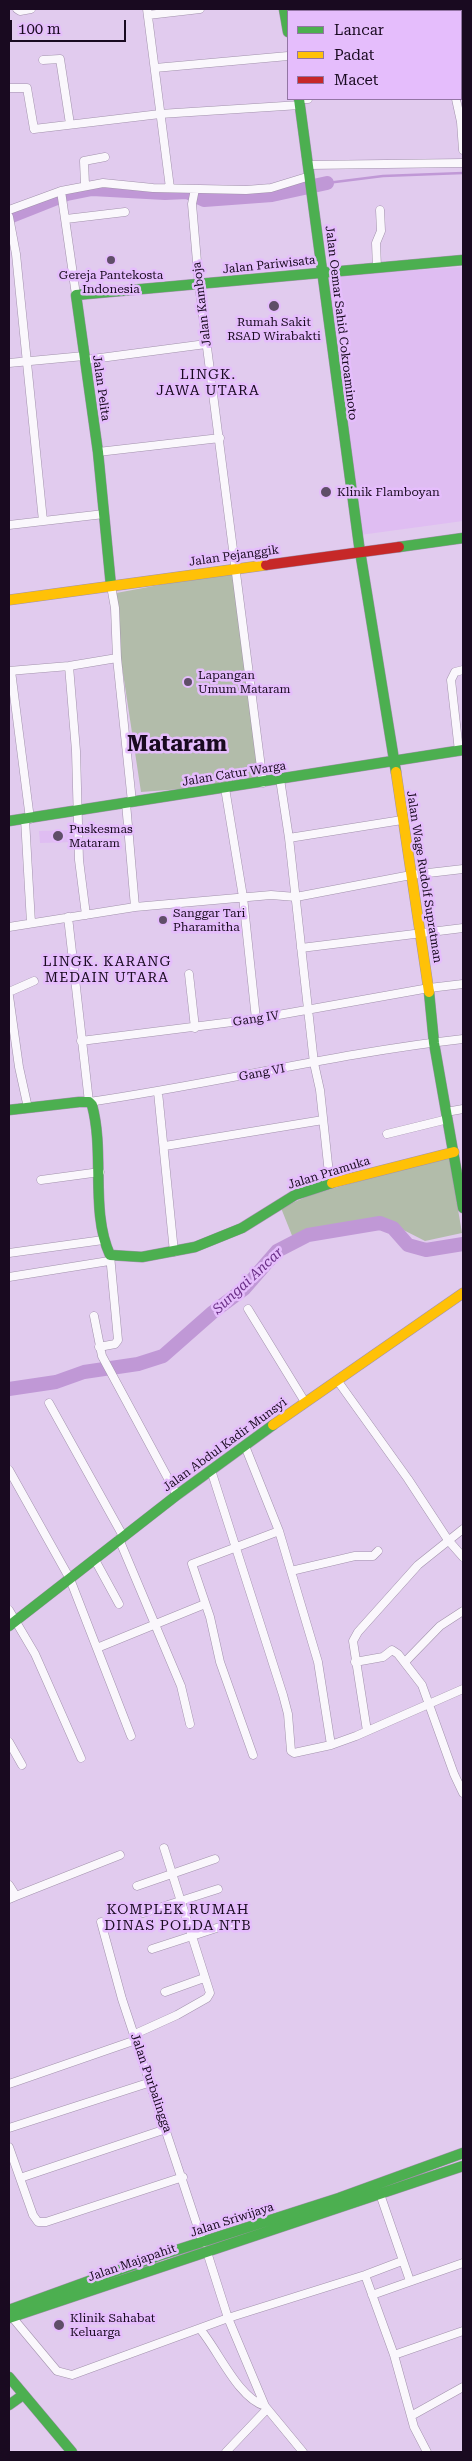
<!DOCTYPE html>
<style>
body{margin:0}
#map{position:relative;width:472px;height:2461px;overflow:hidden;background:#e1cbee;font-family:"Roboto Serif",serif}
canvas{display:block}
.frame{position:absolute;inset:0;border:10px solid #190a20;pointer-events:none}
.legend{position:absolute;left:287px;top:10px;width:175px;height:90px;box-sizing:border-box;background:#e5bdfc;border:1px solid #9375a4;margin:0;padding:6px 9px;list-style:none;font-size:15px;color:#190a20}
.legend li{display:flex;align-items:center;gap:10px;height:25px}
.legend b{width:25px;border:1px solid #9375a4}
.scale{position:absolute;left:10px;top:20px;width:116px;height:22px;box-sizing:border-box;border:2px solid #190a20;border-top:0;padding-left:6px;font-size:15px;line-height:18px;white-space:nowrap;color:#190a20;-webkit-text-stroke:4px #e5bdfc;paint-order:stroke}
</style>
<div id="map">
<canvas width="472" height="2461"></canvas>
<div class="frame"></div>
<ul class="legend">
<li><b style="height:6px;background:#4caf50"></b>Lancar</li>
<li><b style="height:6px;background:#ffc107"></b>Padat</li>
<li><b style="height:6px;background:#c62828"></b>Macet</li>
</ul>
<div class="scale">100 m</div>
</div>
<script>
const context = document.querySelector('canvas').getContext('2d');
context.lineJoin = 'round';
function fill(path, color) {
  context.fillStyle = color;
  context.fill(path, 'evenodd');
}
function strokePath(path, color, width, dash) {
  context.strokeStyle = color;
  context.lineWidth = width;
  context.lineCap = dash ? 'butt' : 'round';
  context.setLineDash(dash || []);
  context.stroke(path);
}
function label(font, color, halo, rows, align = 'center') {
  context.font = font + ' "Roboto Serif",serif';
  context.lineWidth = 5;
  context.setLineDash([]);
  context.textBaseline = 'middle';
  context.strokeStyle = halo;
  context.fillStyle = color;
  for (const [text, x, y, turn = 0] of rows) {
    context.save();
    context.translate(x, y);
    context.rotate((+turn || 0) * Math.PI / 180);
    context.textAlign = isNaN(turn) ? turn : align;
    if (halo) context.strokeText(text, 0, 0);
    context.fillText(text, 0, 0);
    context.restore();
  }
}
fill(new Path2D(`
 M463 267V521L360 535 327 276Z
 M75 830 76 842 40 843 39 831Z`), '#dfbdf2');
fill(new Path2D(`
 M234 571 263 783 141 792 111 594Z
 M449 1156 462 1233 425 1241 378 1217 316 1228 293 1238 281 1208 310 1195Z`), '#b2bcaa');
strokePath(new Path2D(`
 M327 183 383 176 463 173`), '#c098d6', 2.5);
strokePath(new Path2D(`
 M9 217 67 194 92 189 165 193 187 192 204 200 272 195 327 183
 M9 1389 56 1382 84 1372 138 1364 163 1356 213 1312 244 1289 277 1251 308 1235 380 1223 393 1228 408 1245 426 1250 463 1244`), '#c098d6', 14);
const street = new Path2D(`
 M17 9 20 11 31 9
 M147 9 170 188
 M431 9V11
 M148 15 200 9
 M461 16H463
 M43 60 60 59 70 124
 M155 68 288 56
 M9 88H27L34 129 160 114 300 105
 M299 99H308
 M456 99 461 122 463 150
 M308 165 463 163
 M85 185 84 161 105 157
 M195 189 192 204 199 285 263 783
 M61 191 76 295
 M9 210 61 191 103 183 153 188 246 190 271 188 310 176
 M9 217 16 254 43 521
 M66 219 125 212
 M377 268 376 243 381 231 380 210
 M85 360 206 344
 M9 363 84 356
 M98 452 220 438
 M9 525 104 514
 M111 586 115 608 117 658 132 802
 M69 666 76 751 79 860 86 915
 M9 671 69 666 117 658
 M11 671 30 819
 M459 751 451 680 455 672 463 670
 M280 779 289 838 314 1063 320 1090 330 1183
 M225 788 243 897 256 1019
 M126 803 135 907
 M25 819 31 923
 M289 838 402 820
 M68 917 89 1102C214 1084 338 1053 463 1039
 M9 927 135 907 271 895 296 897 411 875 463 869
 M301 948 463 928
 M189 974 195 1028
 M9 992 34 981
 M9 996 19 1067 28 1108
 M81 1041 256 1019 429 988 463 984
 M158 1092 174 1252
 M446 1112 463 1109
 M387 1134 448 1119
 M165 1146 323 1120
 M41 1180 100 1172
 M9 1253 103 1240
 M9 1277 109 1261
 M248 1309 305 1402
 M94 1316 102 1356 177 1495
 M99 1347 115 1344 118 1340 110 1255
 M337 1380 408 1479 448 1540 463 1557
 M49 1403 123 1536
 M245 1446 279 1531 318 1662 331 1745
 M9 1470 70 1579 131 1736
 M211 1470 283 1695 288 1714 291 1751 294 1753 331 1745 356 1736 463 1689
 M119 1539 181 1686 190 1724
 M95 1560 119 1604
 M291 1571 355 1556H373L378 1551
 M9 1610 35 1654 81 1758
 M97 1648 205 1604
 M355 1662 383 1657 392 1650 398 1654 422 1685 454 1774 463 1793
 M405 1662 440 1626 463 1611
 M367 1731 353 1641 358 1632 418 1565 463 1529
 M9 1742 22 1765
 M253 1755 220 1662 210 1617 192 1564 279 1531
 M9 1885 16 1896 9 1899
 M137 1886 215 1859
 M16 1896 120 1855
 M143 1913 218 1889
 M101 1922 122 1999 203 2243
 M152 1949 232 1923
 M165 1992 204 1978
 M135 2034 177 2015 207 1998 210 1993 164 1848
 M9 2084 136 2040
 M9 2128 151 2082
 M9 2147 33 2215 38 2222H46L183 2177
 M20 2178 166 2129
 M380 2194 410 2281
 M207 2252 228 2318 265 2406 303 2452
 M365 2275 394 2355 414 2427 427 2452
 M372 2295 463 2263
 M12 2317 57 2371 72 2375 228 2318 365 2275 402 2261
 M200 2329C218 2350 238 2398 265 2406
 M394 2355 463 2331
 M411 2416 463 2387
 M226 2452 267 2409`);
const fast = new Path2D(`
 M284 9 288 32
 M299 99 359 545 396 772
 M399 547 463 538
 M111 586 98 452 76 295 463 260
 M9 821 463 750
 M429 992 434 1043 463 1208
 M9 1110 79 1102H89L92 1105C105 1153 90 1211 110 1255L142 1257 195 1247 242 1228 295 1195 332 1183
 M9 1626 177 1495 273 1425
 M9 2310 158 2256 339 2198 463 2153
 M9 2318 463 2166
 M9 2377 72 2452
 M9 2405 23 2395`);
const slow = new Path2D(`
 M9 600 266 565
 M396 772 429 992
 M332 1183 454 1152
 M273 1425 463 1293`);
const jam = new Path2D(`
 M266 565 399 547`);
strokePath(street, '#a292ac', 9);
strokePath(fast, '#a292ac', 11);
strokePath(slow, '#a292ac', 11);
strokePath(jam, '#a292ac', 11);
strokePath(street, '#faf7fc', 8);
strokePath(fast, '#4caf50', 10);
strokePath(slow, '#ffc107', 10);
strokePath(jam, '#c62828', 10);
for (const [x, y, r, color] of [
 [111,260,5,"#5f4e68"],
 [274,306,6,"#5f4e68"],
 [326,492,6,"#5f4e68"],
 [188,682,5,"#5f4e68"],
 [58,836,6,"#5f4e68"],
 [163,920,5,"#5f4e68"],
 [59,2325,6,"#5f4e68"]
]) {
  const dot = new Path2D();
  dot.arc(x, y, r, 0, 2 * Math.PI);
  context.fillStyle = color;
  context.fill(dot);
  strokePath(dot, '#e5bdfc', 2);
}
label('12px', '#190a20', '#e5bdfc', [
 ["Jalan Pariwisata",269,265,-6],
 ["Jalan Kamboja",202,304,-97],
 ["Jalan Oemar Sahid Cokroaminoto",341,323,83],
 ["Jalan Pelita",101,388,82],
 ["Jalan Pejanggik",234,556,-8],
 ["Jalan Catur Warga",234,774,-9],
 ["Jalan Wage Rudolf Supratman",424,877,81],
 ["Gang IV",256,1019,-9],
 ["Gang VI",262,1073,-11],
 ["Jalan Pramuka",329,1173,-17],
 ["Jalan Abdul Kadir Munsyi",225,1445,-36],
 ["Jalan Purbalingga",151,2083,71],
 ["Jalan Sriwijaya",232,2220,-18],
 ["Jalan Majapahit",132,2263,-19]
]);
label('12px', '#190a20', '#e5bdfc', [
 ["Gereja Pantekosta",111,275,"center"],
 ["Indonesia",111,289,"center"],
 ["Rumah Sakit",274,322,"center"],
 ["RSAD Wirabakti",274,336,"center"],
 ["Klinik Flamboyan",337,492],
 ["Lapangan",198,675],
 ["Umum Mataram",198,689],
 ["Puskesmas",69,829],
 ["Mataram",69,843],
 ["Sanggar Tari",173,913],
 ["Pharamitha",173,927],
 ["Klinik Sahabat",70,2318],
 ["Keluarga",70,2332]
], 'left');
context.letterSpacing = '1px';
label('14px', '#190a20', '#e5bdfc', [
 ["LINGK.",208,375],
 ["JAWA UTARA",208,391],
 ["LINGK. KARANG",107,962],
 ["MEDAIN UTARA",107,978],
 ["KOMPLEK RUMAH",178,1910],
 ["DINAS POLDA NTB",178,1926]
]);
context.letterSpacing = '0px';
label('italic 14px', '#692e86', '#e5bdfc', [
 ["Sungai Ancar",248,1281,-43]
]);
label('bold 22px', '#190a20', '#e5bdfc', [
 ["Mataram",177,745]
]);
</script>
